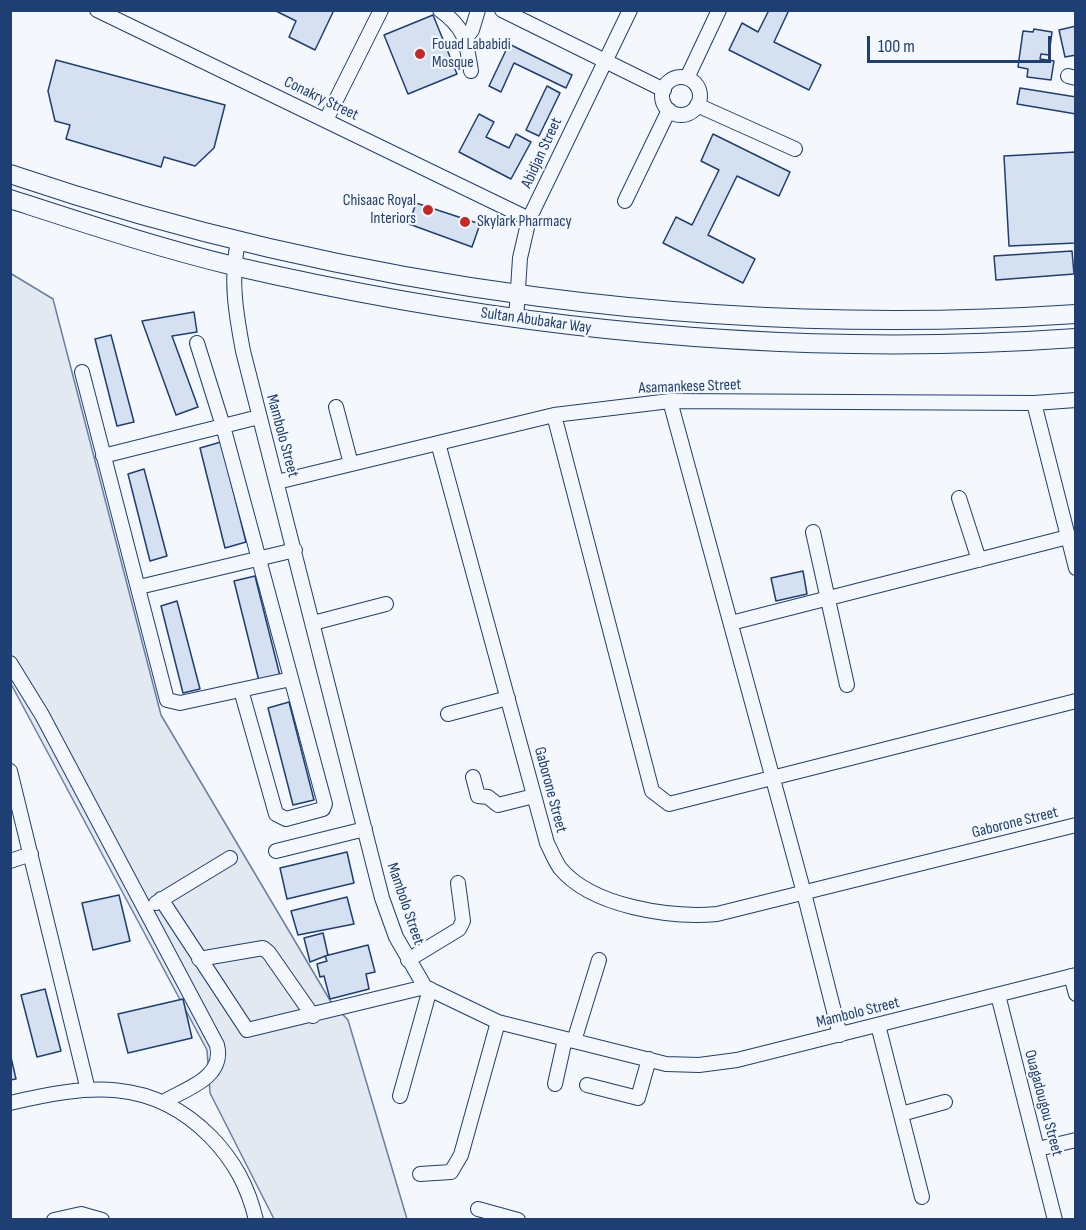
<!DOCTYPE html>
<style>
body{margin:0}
#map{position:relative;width:1086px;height:1230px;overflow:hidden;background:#f4f7fb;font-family:"Sofia Sans Condensed",sans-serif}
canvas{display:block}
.frame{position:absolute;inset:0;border:12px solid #1d3f73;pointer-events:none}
.scale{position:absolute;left:867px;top:36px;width:184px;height:27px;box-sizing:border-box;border:3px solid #1d3f73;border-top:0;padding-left:8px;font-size:18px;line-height:21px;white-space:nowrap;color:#1d3f73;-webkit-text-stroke:4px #f4f7fb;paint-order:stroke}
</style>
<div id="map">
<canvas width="1086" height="1230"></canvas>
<div class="frame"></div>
<div class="scale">100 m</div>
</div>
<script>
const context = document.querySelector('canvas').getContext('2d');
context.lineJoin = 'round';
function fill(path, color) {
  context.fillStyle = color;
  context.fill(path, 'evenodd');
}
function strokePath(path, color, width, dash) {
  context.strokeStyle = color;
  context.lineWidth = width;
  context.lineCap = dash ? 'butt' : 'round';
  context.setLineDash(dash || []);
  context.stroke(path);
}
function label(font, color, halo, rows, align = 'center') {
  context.font = font + ' "Sofia Sans Condensed",sans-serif';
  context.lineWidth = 4.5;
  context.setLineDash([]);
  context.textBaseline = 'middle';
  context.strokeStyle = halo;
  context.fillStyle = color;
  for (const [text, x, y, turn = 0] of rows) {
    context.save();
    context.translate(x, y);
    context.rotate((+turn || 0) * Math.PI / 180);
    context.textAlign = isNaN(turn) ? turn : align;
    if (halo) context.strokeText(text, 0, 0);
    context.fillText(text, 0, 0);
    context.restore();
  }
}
const green = new Path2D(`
 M10 273 53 299 161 715 331 1002 348 1020 407 1219H274L210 1093 207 1050 11 684Z`);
fill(green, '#e3e9f0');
strokePath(green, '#687fa3', 1.5);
const building = new Path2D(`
 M274 10H334L315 50 289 37 296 21Z
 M769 10H789L774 42 821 65 809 90 729 50 742 23 758 32Z
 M433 15 457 74 408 94 384 35Z
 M1076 26V55L1065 57 1059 30Z
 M1034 29 1052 32 1049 55 1041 54 1040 59 1054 61 1051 80 1027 77 1028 69 1018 67 1023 31 1033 32Z
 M509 44 572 75 566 88 514 63 501 92 489 86Z
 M56 60 225 105 214 148 195 166 164 157 161 167 66 139 70 125 55 121 48 91Z
 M547 86 560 93 539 136 526 130Z
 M1020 88 1076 97V114L1017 104Z
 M479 114 494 122 486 137 509 148 516 134 531 142 511 179 459 152Z
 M713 134 790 172 779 196 737 176 708 235 755 259 743 283 663 243 676 217 692 225 719 170 701 161Z
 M1076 152V243L1009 246 1004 156Z
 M416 203 480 224 472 247 409 224Z
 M1072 251 1074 274 996 280 994 256Z
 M194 312 197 332 172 336 198 407 176 415 142 321Z
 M111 335 134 422 117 426 95 339Z
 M221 442 246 542 225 548 200 448Z
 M144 469 167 556 150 561 128 474Z
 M803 571 807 594 776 601 771 578Z
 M255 576 280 676 259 681 234 581Z
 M177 601 200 689 183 693 161 606Z
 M289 702 314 800 293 805 268 708Z
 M347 852 354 883 287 899 280 868Z
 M119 895 130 941 93 950 82 903Z
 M347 897 354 924 298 935 291 911Z
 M323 933 328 955 310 962 304 938Z
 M368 945 375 972 366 974 369 989 330 999 324 976 320 977 317 964 327 961 325 956Z
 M45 989 61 1051 37 1057 21 995Z
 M183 999 192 1038 128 1053 118 1014Z
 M10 1053 16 1079 10 1080Z`);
fill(building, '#d5e0f0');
strokePath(building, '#1d3f73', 1.5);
const minor = new Path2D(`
 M97 10 529 219
 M440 10C466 29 466 41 471 71
 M502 10 664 90
 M466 38 472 30 478 10
 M1068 76 1076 78
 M662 96a19 19 0 1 1 38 0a19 19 0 1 1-38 0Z
 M687 78 719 10
 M697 105 795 149
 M326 120 381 10
 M625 201 669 110
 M238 242C230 279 236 314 243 351L382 898 396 937 425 987 498 1022 666 1064 699 1065 737 1060 1076 975
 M516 320 520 258 529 219 630 10
 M197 343 223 426 325 804 323 809 286 819 276 814 241 690
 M82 372 167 700 180 703 291 679
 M670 401 804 893 840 1035
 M1034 403 1076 568
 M336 407 351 464
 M554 415 652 791 669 804 1076 701
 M438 443 547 843C551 851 555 861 560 868 592 907 671 918 717 914L1076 825
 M103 456 259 417
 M277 482 554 415 670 401 1034 403 1076 400
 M959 498 979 560
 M813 532 847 685
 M139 587 295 550
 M313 623 386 604
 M731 623 1068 537
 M10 663 42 715 217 1045C225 1077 188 1088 165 1101
 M448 714 508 698
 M10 771 88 1090
 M473 777 478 796 488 797 498 805 534 796
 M276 851 365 829
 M10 861 31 854
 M161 899 247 1030 425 987
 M156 903 230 858
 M199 959 263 948 269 953 313 1016
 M408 960 459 929 463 921 458 883
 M1071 976 1076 994
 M998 995 1055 1220
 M878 1025 922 1197
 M574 1041 599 960
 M555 1084 565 1039
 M587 1085 638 1098 649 1059
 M400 1096 430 989
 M10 1103C87 1085 151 1076 211 1137 234 1161 248 1186 256 1220
 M901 1114 945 1102
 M1038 1149 1076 1140
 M420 1174 451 1172 461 1155 498 1022
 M478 1209 518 1220
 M54 1220 81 1214 102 1220`);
const major = new Path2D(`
 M10 174C352 290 716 338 1076 314
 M10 199C84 223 159 248 234 266 510 330 793 358 1076 338`);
strokePath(minor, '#1d3f73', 16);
strokePath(major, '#1d3f73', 20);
strokePath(minor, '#f4f7fb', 14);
strokePath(major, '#f4f7fb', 18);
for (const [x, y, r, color] of [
 [420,54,6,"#c62828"],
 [428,210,6,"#c62828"],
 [465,222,6,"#c62828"]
]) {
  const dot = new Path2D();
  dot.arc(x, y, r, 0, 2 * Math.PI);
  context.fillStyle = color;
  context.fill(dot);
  strokePath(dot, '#f4f7fb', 2);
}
label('16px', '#1d3f73', '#f4f7fb', [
 ["Fouad Lababidi",432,45],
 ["Mosque",432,63],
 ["Chisaac Royal",416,201,"right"],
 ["Interiors",416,219,"right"],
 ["Skylark Pharmacy",477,222]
], 'left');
label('16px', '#1d3f73', '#f4f7fb', [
 ["Conakry Street",321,99,26],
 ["Abidjan Street",542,153,-65],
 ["Sultan Abubakar Way",536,321,8],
 ["Asamankese Street",690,387,-2],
 ["Mambolo Street",282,436,75],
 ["Gaborone Street",550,790,75],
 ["Gaborone Street",1015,823,-14],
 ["Mambolo Street",405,904,71],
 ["Mambolo Street",858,1013,-14],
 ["Ouagadougou Street",1043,1103,75]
]);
</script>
